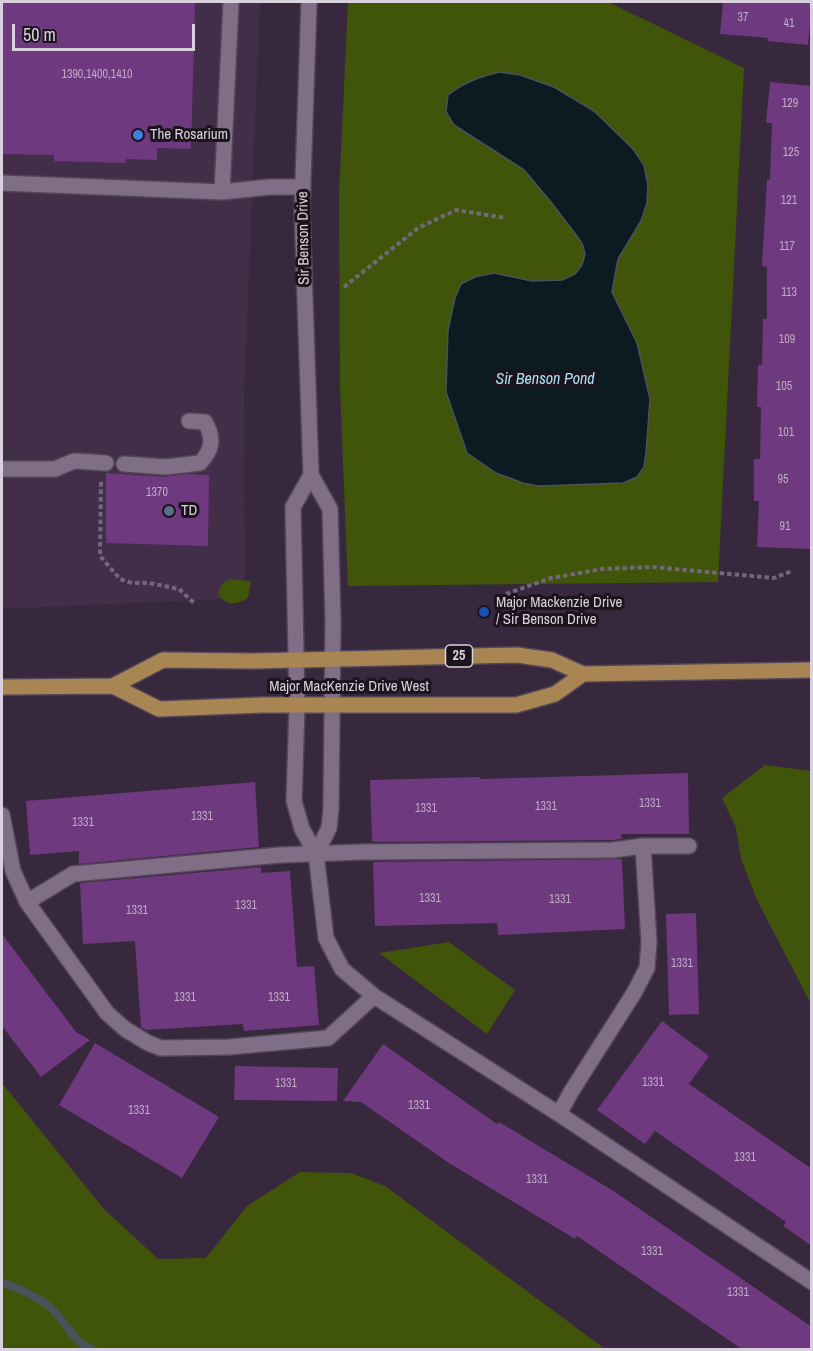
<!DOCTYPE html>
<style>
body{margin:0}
#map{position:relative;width:813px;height:1351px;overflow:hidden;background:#37283d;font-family:"Archivo Narrow",sans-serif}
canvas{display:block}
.frame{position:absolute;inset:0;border:3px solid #dad1de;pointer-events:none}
.scale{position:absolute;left:12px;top:24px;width:183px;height:27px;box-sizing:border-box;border:3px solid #dad1de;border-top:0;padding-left:8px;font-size:18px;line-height:21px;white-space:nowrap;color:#dad1de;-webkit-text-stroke:4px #1b141d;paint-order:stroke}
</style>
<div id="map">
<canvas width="813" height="1351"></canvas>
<div class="frame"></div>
<div class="scale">50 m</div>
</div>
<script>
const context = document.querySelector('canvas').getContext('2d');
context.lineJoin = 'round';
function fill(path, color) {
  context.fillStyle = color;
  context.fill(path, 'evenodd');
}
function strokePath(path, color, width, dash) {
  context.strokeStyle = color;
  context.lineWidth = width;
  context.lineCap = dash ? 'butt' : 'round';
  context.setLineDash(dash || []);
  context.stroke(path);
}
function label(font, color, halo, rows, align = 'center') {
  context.font = font + ' "Archivo Narrow",sans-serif';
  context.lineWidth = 6;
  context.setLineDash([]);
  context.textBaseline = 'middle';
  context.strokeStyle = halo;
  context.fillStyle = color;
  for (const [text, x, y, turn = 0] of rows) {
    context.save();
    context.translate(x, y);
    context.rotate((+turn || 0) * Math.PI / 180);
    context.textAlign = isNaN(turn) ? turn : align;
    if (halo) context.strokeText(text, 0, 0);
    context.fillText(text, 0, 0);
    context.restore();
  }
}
fill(new Path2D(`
 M2 2H260L244 396 245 598 2 609Z`), '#422e48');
fill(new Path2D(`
 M348 2H608L744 68 718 582 348 586 340 388 339 194Z
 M229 579 251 581 248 598C236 606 225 606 218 593L222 584Z
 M765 765 811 771V1004L757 900 741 859 736 828 722 798Z
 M449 942 515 990 487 1034 379 953Z
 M2 1083 103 1208 158 1259 206 1258 247 1206 300 1172 351 1173 385 1186 605 1349H2Z`), '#405509');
const water = new Path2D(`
 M499 72 520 75 554 87 594 111 633 149 644 165 648 185 647 203 641 221 618 259 612 292 637 343 650 399 646 453 644 467 637 477 623 483 539 486 523 483 496 473 467 453 446 392 448 330 455 298 461 284 475 277 494 273 532 281 562 280 575 274 582 265 585 254 582 243 551 202 524 170 454 125 446 112 448 95C464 82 480 77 499 72Z`);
fill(water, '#0b1b21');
strokePath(water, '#49525a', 1.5);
strokePath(new Path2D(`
 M2 1283C15 1286 41 1299 51 1308 67 1324 72 1341 94 1350`), '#49525a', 8);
fill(new Path2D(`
 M2 2H195L191 149 157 148V160L126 159V163L54 161V155L2 154Z
 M723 2H812L808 45 767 41 768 38 720 34Z
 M770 82 812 86V549L757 547 759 501H754V459H760L761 407H757L758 365H762L763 319H767V267L762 266 767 179 770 180 772 123H766Z
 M106 473 165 477 186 474 209 475 208 546 106 543Z
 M688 773 689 834H621L622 839 612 840 373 842 372 840 370 780 480 777V779Z
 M255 782 259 847 79 864V851L30 855 26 801Z
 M622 859 625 929 498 935 497 923 375 926 373 862Z
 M261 867V873L290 871 297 967 314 966 319 1025 244 1031 243 1024 146 1030 141 1027 135 941 83 944 80 883Z
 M696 913 699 1014 669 1015 666 914Z
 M2 934 76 1032 90 1040 41 1077 2 1026Z
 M662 1021 709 1056 689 1084 812 1169V1246L783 1226 786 1222 655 1131 645 1144 597 1110Z
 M95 1043 219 1117 182 1178 59 1105Z
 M383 1044 497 1124 499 1122 612 1190 812 1327V1350H743L577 1236 575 1239 449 1163 361 1102 343 1101Z
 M235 1066 338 1068 337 1101 234 1100Z`), '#6e397e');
const minor = new Path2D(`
 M309 2 302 210 311 475 330 509 333 621 331 809 329 828 316 854
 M2 183 222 192 269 187H303
 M222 192 231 2
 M124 464 166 467 200 463C213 449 214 438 205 422L189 421
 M2 469H55L74 461 106 463
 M311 475 293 507 297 705 294 801 302 829 316 854 326 938 342 969 374 996 559 1114 812 1282
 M2 815 13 871 27 902 107 1013 125 1029 148 1043 161 1048 229 1047 328 1038 374 996
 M27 902 73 874 280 855 362 852 613 850 643 846H689
 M559 1114 571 1092 634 993 647 968 649 942 643 846`);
const major = new Path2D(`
 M113 686 159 709 263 705H516L555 694 583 674
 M2 687 113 686 163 660 253 661 517 655 552 660 583 674 812 670`);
strokePath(minor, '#534657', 18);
strokePath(major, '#534657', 18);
strokePath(new Path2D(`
 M344 287 418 228 456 210 506 218
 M101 482 100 556 120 579 132 583H149L179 589 195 604
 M506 594 551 578 603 569 653 567 774 578 792 571`), '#746779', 4, [4.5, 3]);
strokePath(minor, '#806e86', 15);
strokePath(major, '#a98554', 15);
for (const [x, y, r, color] of [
 [138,135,6,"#3f7fe0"],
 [169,511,6,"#5c6f8a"],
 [484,612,6,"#1a4fb4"]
]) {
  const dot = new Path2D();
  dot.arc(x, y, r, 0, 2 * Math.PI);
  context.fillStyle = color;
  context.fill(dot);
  strokePath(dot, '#1b141d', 2);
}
label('12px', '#bfabc6', null, [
 ["37",743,18],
 ["41",789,24],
 ["1390,1400,1410",97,75],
 ["129",790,104],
 ["125",791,153],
 ["121",789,201],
 ["117",787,247],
 ["113",789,293],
 ["109",787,340],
 ["105",784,387],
 ["101",786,433],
 ["95",783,480],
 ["1370",157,493],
 ["91",785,527],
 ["1331",650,804],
 ["1331",546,807],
 ["1331",426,809],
 ["1331",202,817],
 ["1331",83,823],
 ["1331",430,899],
 ["1331",560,900],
 ["1331",246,906],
 ["1331",137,911],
 ["1331",682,964],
 ["1331",185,998],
 ["1331",279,998],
 ["1331",653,1083],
 ["1331",286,1084],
 ["1331",419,1106],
 ["1331",139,1111],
 ["1331",745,1158],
 ["1331",537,1180],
 ["1331",652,1252],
 ["1331",738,1293]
]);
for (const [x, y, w] of [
 [459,656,27]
]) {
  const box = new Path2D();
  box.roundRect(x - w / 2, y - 11, w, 22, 4.5);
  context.fillStyle = '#1b141d';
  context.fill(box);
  strokePath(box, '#dad1de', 1.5);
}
label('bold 14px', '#dad1de', null, [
 ["25",459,656]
]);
label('15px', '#dad1de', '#1b141d', [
 ["The Rosarium",150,135],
 ["TD",181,511],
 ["Major Mackenzie Drive",496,603],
 ["/ Sir Benson Drive",496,620]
], 'left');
label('15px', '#dad1de', '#1b141d', [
 ["Sir Benson Drive",304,238,-91],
 ["Major MacKenzie Drive West",349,687]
]);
label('italic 16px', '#abe0f4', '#1b141d', [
 ["Sir Benson Pond",545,380]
]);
</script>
